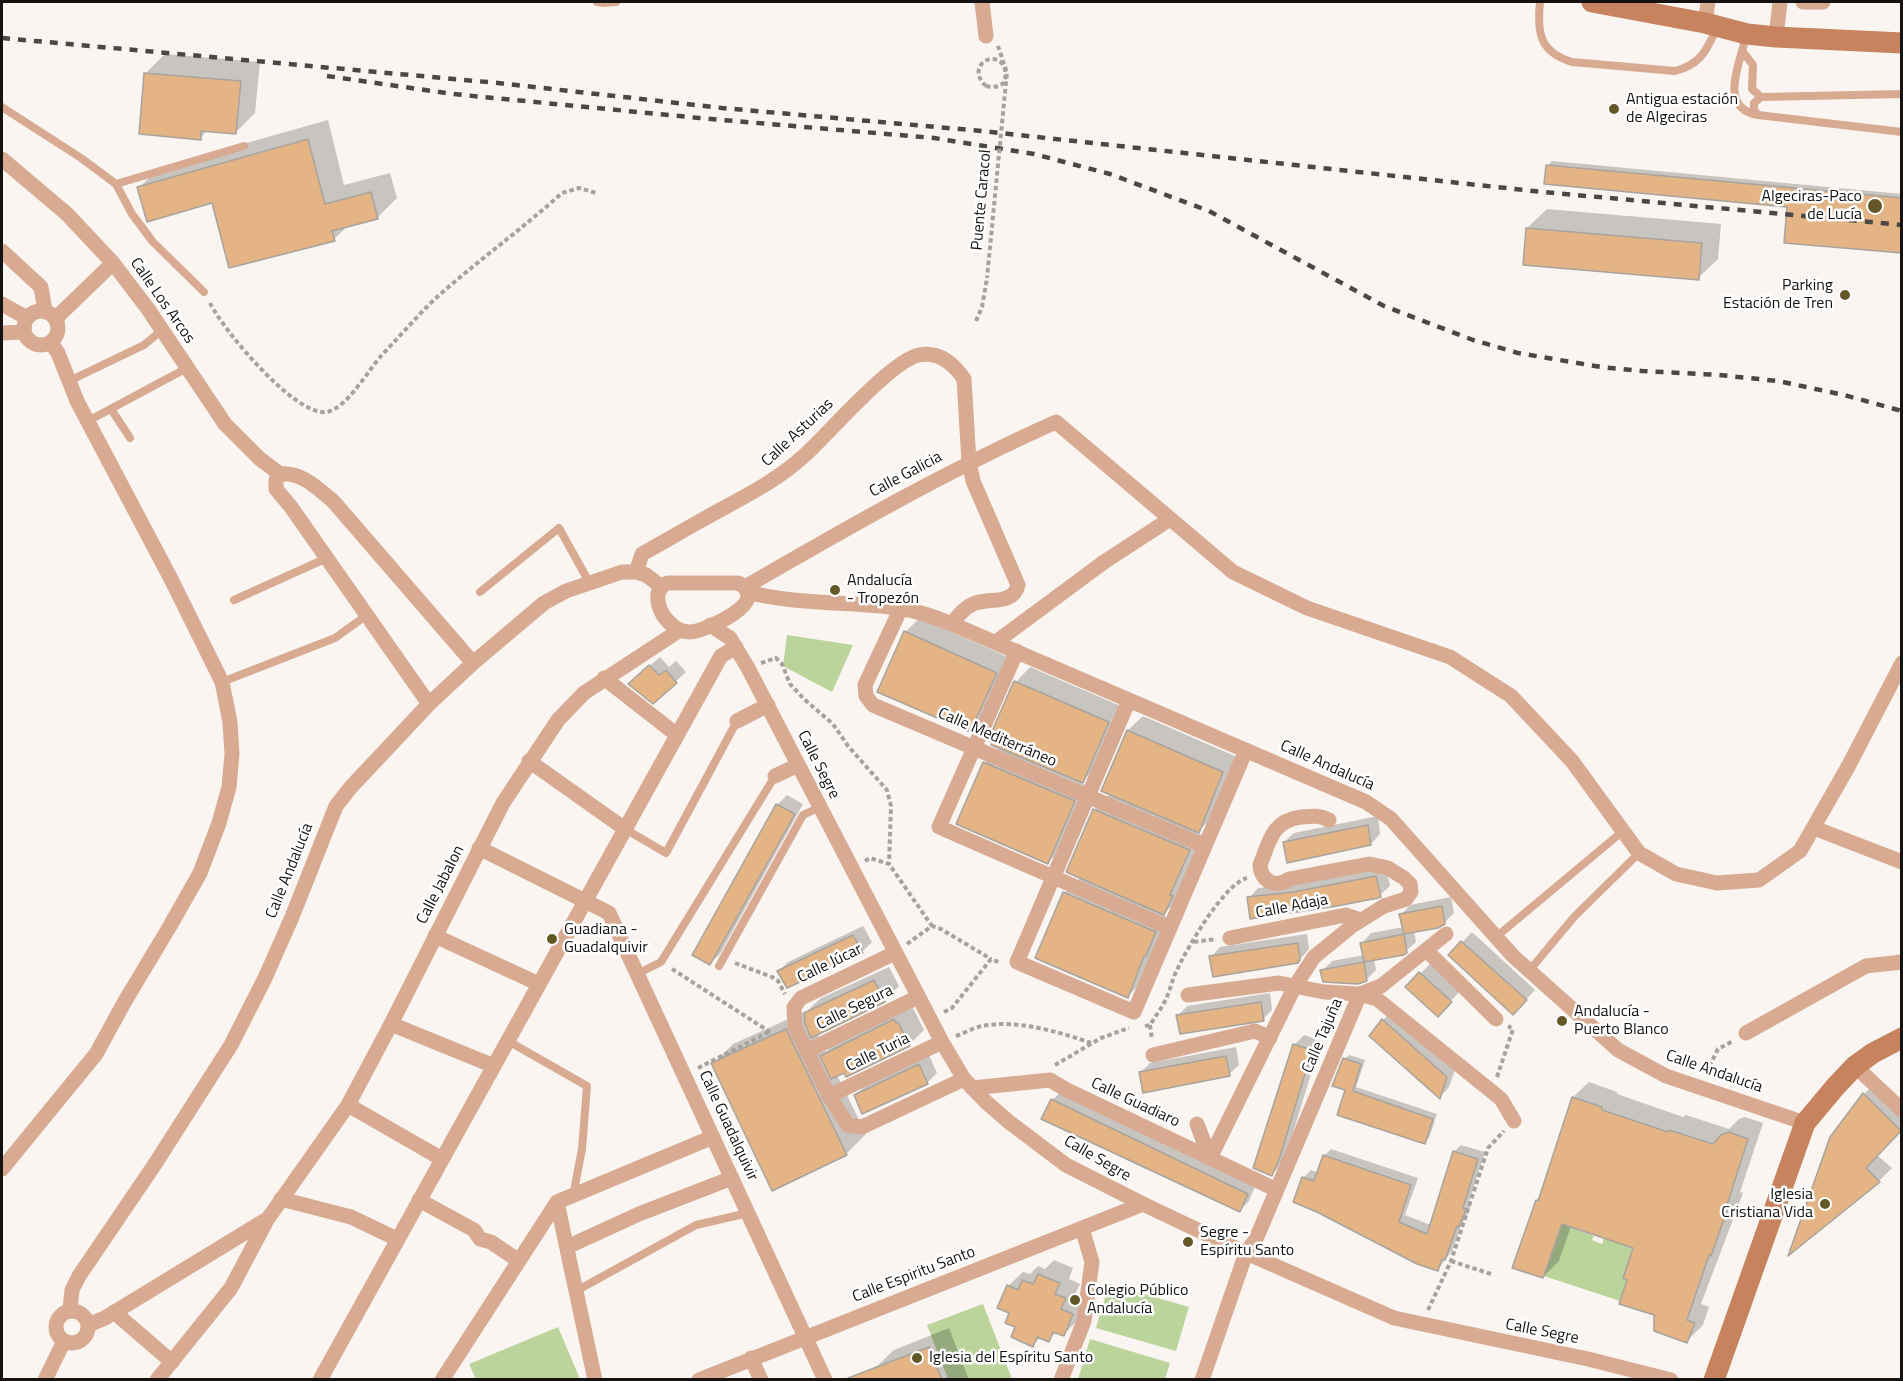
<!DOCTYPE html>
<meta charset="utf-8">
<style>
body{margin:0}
#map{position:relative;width:1903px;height:1381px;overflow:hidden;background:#faf5f0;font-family:"Titillium Web",sans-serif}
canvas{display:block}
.frame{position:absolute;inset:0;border:3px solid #141311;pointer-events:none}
</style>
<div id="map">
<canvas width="1903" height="1381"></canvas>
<div class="frame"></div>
</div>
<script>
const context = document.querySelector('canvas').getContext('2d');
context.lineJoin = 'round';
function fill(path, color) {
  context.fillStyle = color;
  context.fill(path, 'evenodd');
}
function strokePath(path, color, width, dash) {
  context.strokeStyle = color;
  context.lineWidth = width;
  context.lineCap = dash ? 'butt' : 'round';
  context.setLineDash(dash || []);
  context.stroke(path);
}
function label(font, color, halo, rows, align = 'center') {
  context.font = font + ' "Titillium Web",sans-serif';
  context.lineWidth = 5;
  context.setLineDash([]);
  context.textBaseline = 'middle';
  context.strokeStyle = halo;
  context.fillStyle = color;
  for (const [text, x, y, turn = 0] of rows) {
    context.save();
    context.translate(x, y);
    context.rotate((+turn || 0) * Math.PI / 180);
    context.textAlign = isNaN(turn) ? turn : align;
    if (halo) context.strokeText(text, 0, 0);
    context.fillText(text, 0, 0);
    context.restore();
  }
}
fill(new Path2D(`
 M787 635 853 645 832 692 783 666Z
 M1562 1224 1594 1236 1592 1240 1602 1244 1604 1238 1633 1248 1623 1278 1627 1280 1620 1301 1544 1276Z
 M1109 1284 1189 1307 1176 1351 1096 1328Z
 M983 1304 1012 1379H948L927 1325Z
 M558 1327 580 1379H476L469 1364Z
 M1090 1339 1170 1363 1165 1379H1078Z`), '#bad49c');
fill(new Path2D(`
 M165 54 260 62 255 113 236 132 208 130 200 138 146 73Z
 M328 120 344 185 390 173 397 198 377 218 348 226 334 239 213 201 139 188 158 168Z
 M1552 161 1902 194V252L1789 206 1547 166Z
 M1547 209 1721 224 1718 259 1698 278 1527 228Z
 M920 618 1010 658 985 716 970 730 905 632Z
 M660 657 669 667 676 661 686 672 653 702 640 674Z
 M1030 667 1123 707 1097 767 1081 783 1089 787 1063 848 1048 862 984 763 1001 747 990 740 1016 682Z
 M1143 716 1237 757 1213 816 1197 833 1203 835 1179 898 1163 915 1170 918 1142 982 1128 996 1064 893 1081 877 1094 810 1110 794 1103 790 1128 730Z
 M787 795 803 804 720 954 710 963 694 954 777 805Z
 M1378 816 1380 834 1371 844 1284 842 1294 833Z
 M1386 868 1390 886 1380 895 1249 898 1258 888 1303 883Z
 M1451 897 1454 913 1444 923 1414 931 1416 942 1406 951 1374 958 1376 970 1367 979 1322 971 1332 961 1364 955 1362 943 1371 933 1404 927 1401 915 1410 905Z
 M863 926 872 942 862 952 779 971 788 962Z
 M1472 932 1535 990 1523 1003 1450 955Z
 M1307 934 1309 949 1298 962 1211 957 1220 947Z
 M1430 964 1460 991 1438 1015 1407 987Z
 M889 967 899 986 885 1001 817 1034 826 1052 836 1041 909 1006 911 1009 913 1008 924 1030 909 1045 837 1075 866 1134 846 1154 713 1064 733 1044 806 1011V1012L821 998Z
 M1270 993 1272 1010 1263 1019 1178 1016 1187 1006Z
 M1392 1011 1456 1067 1449 1087 1440 1097 1383 1020Z
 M1304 1035 1321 1041 1289 1146 1282 1164 1272 1174 1294 1045Z
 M1236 1047 1239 1065 1229 1074 1141 1072 1150 1063Z
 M929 1055 937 1073 928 1082 863 1112 856 1095 865 1086Z
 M1349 1055 1365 1060 1356 1087 1437 1114 1429 1138 1424 1142 1347 1089 1345 1059Z
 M1589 1082 1617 1092V1094L1683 1117 1686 1115 1729 1129 1739 1119 1745 1117 1763 1123 1740 1192 1743 1193 1701 1304 1709 1307 1703 1325 1687 1341 1656 1314 1628 1279 1635 1247 1571 1226 1559 1261 1543 1277 1537 1201 1540 1198 1573 1097Z
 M1876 1082 1902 1106V1129L1877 1155 1892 1168 1879 1181 1792 1251 1864 1094Z
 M1062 1091 1256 1184 1249 1201 1240 1210 1052 1100Z
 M1461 1145 1485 1152 1469 1201 1472 1202 1466 1218 1462 1223 1452 1251 1438 1269 1318 1210 1294 1202 1304 1177 1311 1170 1319 1173 1324 1156 1331 1149 1418 1178 1405 1215 1431 1225 1454 1152Z
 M1054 1260 1073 1268 1069 1279 1080 1284 1075 1294 1087 1300 1078 1320 1063 1335 1057 1332 1048 1340 1041 1337 1033 1345 1017 1327 1011 1312 1008 1286 1023 1272 1030 1274 1038 1266 1045 1269Z
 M949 1328 969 1380H879L874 1369 894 1350Z`), '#0003');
const building = new Path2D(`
 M144 73 241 81 236 134 201 131V140L139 134Z
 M308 139 325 204 371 192 378 219 332 231 335 241 229 268 212 203 147 222 137 187Z
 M1546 165 1902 198V253L1784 243 1787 207 1544 184Z
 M1526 228 1702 243 1699 280 1523 265Z
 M904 631 997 673 970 732 877 692Z
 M649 665 659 675 666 670 677 683 653 704 628 684Z
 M1014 681 1109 722 1083 783 991 745 992 743 988 740Z
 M1127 730 1223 772 1199 833 1101 791Z
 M983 762 1075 801 1048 864 956 824Z
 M776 804 795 814 710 965 692 955Z
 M1093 809 1190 850 1170 895 1173 896 1164 915 1066 872Z
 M1368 825 1371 845 1287 863 1283 842Z
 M1376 876 1381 897 1378 898 1337 906 1250 919 1247 897 1293 892Z
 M1063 892 1156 932 1146 956H1144L1128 998 1035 958Z
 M1442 906 1445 924 1438 928 1404 934 1399 914Z
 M1404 934 1407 953 1404 955 1364 962 1360 943Z
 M853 935 863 953 787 988 777 971Z
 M1461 941 1527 1000 1513 1015 1448 955Z
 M1298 943 1300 960 1298 963 1213 977 1209 956Z
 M1364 962 1367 981 1358 984 1323 982 1320 970Z
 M1419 972 1452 1002 1438 1017 1405 987Z
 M874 980 885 1002 811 1038 805 1024 804 1013Z
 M1261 1002 1264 1021 1180 1034 1176 1015Z
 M894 1019 896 1023 898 1022 910 1046 846 1077 844 1073 831 1079 820 1056Z
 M1382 1019 1447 1077 1440 1099 1369 1036Z
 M786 1029 847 1155 772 1191 711 1063Z
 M1293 1044 1312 1050 1280 1157 1272 1176 1253 1168Z
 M1226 1056 1230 1076 1143 1093 1139 1072Z
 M1343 1058 1361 1064 1353 1091 1433 1119 1425 1144 1337 1115 1345 1090 1332 1086Z
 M919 1064 928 1084 862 1114 854 1095Z
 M1863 1093 1901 1131 1866 1168 1880 1182 1788 1256 1830 1137Z
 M1572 1097 1602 1107V1110L1668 1132 1669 1130 1713 1144 1721 1135 1729 1132 1748 1139 1726 1208H1728L1711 1256 1709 1255 1687 1320 1695 1323 1687 1343 1654 1331V1315L1619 1304 1627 1280 1623 1278 1633 1248 1562 1224 1543 1278 1512 1268 1536 1200 1538 1201Z
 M1051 1099 1248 1194 1240 1212 1041 1119Z
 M1453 1151 1478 1159 1463 1208 1466 1209 1459 1227 1457 1226 1445 1260 1442 1259 1438 1271 1417 1264 1317 1212 1293 1202 1302 1177 1314 1181 1323 1155 1411 1185 1399 1222 1427 1234Z
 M1038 1274 1060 1283 1055 1294 1066 1298 1061 1309 1073 1314 1064 1336 1053 1332 1049 1342 1037 1337 1033 1347 1011 1337 1015 1327 1005 1323 1009 1313 997 1308 1007 1285 1018 1290 1022 1280 1033 1284Z
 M929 1347 942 1380H848V1378Z`);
fill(building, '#e4b485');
strokePath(building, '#a7a39e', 1.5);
strokePath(new Path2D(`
 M986 86C1017 92 1003 62 998 46
 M210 303C223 330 295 416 326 412 347 409 368 370 382 355 400 336 417 316 436 298 476 262 521 230 562 193L579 188 596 193
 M976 321 982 307 987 278
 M761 663 776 658 782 664 790 684 804 699 833 724 848 746 887 790 891 806 889 864
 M865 861 870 858 889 864 932 926
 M1194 942 1216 939
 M907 944 932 926 941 929 991 959
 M735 963 772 977 778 981 785 994
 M672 969 770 1032
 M944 1012 952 1008 991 959 1001 963
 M1150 1025 1152 1039
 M1145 1026 1150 1025C1155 1017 1161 1009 1165 1001 1170 991 1172 980 1177 970 1187 948 1224 884 1247 878
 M956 1036C965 1033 974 1027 983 1026 1015 1019 1060 1032 1091 1043
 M1055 1065 1101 1038 1129 1028
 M698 1068 769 1032
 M1706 1073 1718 1049 1733 1041
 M1497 1077 1513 1029 1508 1026
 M1451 1261 1491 1274
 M1428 1310 1451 1261 1488 1148 1504 1131`), '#a6a29e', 4, [4.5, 3]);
strokePath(new Path2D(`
 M597 2 603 3 616 2
 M1540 2C1537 32 1539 52 1572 62L1675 71C1702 64 1706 50 1717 28
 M1746 35C1742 60 1716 108 1758 115L1902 132
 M1743 52 1753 65 1752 89 1761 97 1902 94
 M2 107 81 158 116 184 132 214 153 242 204 292
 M1758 115 1754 110V103L1761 97
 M116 184 244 146
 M69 381 144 345 162 330
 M111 409 130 438
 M88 421 187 368
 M480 592 559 528 589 582
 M234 600 327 558
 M222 682 335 638 367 615
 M625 829 666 853 737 721
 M1496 937 1623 831
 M719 966 803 815 820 807
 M1529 971 1574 917 1639 853
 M637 974 661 962 775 776
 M508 1041 587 1086 582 1149 573 1196
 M576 1291 696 1225 748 1213`), '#d8aa91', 8);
strokePath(new Path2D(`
 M982 2 986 36
 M1803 2H1823
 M1705 23 1708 2
 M1776 37 1780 2
 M2 159 67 214 113 263 148 309 225 424 260 459 280 474C302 472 317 488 333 501L473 663
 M2 251 41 287 45 311
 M2 304 27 318
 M24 328a17 17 0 1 1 34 0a17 17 0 1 1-34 0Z
 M56 318 113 263
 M2 333 24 332
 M280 474 276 480V489L291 507 429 704
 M636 572 642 554C662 543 682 531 702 520 739 499 775 483 806 454 829 433 892 360 919 355 939 351 953 363 964 379L969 462 973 481 1018 585C1013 606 988 597 973 604 964 608 958 616 952 624
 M668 583H738C775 601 703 632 690 632 679 632 669 624 663 615 659 608 657 601 658 593L663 585Z
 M745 587C847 528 948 470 1056 422L1233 572 1307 608 1450 657 1511 696 1572 761 1639 853 1676 874 1717 883 1759 880 1800 851 1849 765 1902 663
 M747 592C797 605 849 601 899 608 917 611 935 617 952 624L1366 802 1391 819 1513 956 1618 1050 1666 1076 1805 1123
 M901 608 865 685 866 696 873 705 1205 846
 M710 625 730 638 748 668 942 1042 964 1079 986 1102 1009 1122 1066 1165 1143 1204 1246 1253 1394 1318 1588 1359 1671 1380
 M996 642 1104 562 1170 519
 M1017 651 939 827 1170 928
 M604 678 677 735
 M1129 700 1017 962 1134 1012 1246 750
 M737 721 768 705
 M529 761 625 829
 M775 776 798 765
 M1814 828 1902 862
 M479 848 609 913 825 1380
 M435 936 539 984
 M1230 938 1346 915 1361 920
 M1426 950 1496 1019
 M895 953 801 998 794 1007 795 1027 829 1096 848 1125 862 1127 964 1079
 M1188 995 1279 983 1324 992 1360 994 1377 999 1501 1099 1514 1121
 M391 1024 494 1066
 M1746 1033 1866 966 1902 962
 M807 1051 918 997
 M1153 1055 1255 1031 1270 1038
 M1855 1066 1902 1110
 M972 1088 1050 1080 1067 1090 1277 1190
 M829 1096 942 1042
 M348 1105 442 1159
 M1197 1124 1210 1158
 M1210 1158 1295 986 1314 957 1352 926 1384 906 1406 899 1411 892 1410 884 1404 878 1388 868 1369 864 1289 879C1276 889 1261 881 1260 865 1270 840 1272 821 1301 817 1313 816 1319 815 1329 820
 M2 1169 96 1054 125 1001 170 926 200 873 219 823 229 787 232 754 230 722 222 682 171 579 77 401 58 353 51 343
 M281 1199 351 1217 397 1239
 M419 1200 474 1230 480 1239 491 1242 519 1261
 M557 1202 595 1380
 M567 1247 639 1214 732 1178
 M70 1310 72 1290 79 1276 155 1164 231 1045 265 978 292 917 336 806 351 787 429 704 473 663 544 603 566 591 622 572H636L646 575 662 587
 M56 1327a16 16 0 1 1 32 0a16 16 0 1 1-32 0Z
 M114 1312 172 1362
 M88 1325 105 1318 264 1221
 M751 1358 761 1380
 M45 1380 64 1341
 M157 1380 231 1288 267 1220 348 1105 391 1024 503 803 558 720 584 693 680 630
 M320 1380 716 665 721 656 736 647
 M442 1380 557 1202 713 1137
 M699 1380 1143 1204
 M1061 1380 1084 1321 1092 1262 1082 1228
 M1202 1380 1246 1253 1256 1239 1360 994 1381 986 1446 934`), '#d8aa91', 15);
strokePath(new Path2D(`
 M1592 2 1705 23 1747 34 1776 37 1902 43
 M1714 1380 1805 1123 1836 1086 1855 1066 1873 1053 1902 1038`), '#c6835e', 21);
strokePath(new Path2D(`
 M2 38 498 83 722 108 982 131 1533 191 1902 225
 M327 76 453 94 699 118 934 138 1034 154 1110 174 1209 211 1384 306 1473 340 1518 353 1601 367 1642 371 1719 375 1778 381 1844 395 1902 411`), '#4a4845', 4.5, [8, 8]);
strokePath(new Path2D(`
 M986 86C964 67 997 44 1007 72L987 278`), '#a6a29e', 4, [4.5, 3]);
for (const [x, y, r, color] of [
 [1614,109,6,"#635825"],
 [1875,206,8,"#635825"],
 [1845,295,6,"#635825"],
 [835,590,6,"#635825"],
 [552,939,6,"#635825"],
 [1562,1021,6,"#635825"],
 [1825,1204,6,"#635825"],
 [1188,1242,6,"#635825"],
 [1075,1300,6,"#635825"],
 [917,1358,6,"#635825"]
]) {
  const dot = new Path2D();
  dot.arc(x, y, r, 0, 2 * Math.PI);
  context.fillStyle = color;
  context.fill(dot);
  strokePath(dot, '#fff', 2);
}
label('16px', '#141311', '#fff', [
 ["Antigua estación",1626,100],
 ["de Algeciras",1626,118],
 ["Algeciras-Paco",1862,197,"right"],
 ["de Lucía",1862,215,"right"],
 ["Parking",1833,286,"right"],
 ["Estación de Tren",1833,304,"right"],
 ["Andalucía",847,581],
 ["- Tropezón",847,599],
 ["Guadiana -",564,930],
 ["Guadalquivir",564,948],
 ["Andalucía -",1574,1012],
 ["Puerto Blanco",1574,1030],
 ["Iglesia",1813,1195,"right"],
 ["Cristiana Vida",1813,1213,"right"],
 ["Segre -",1200,1233],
 ["Espíritu Santo",1200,1251],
 ["Colegio Público",1087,1291],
 ["Andalucía",1087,1309],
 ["Iglesia del Espíritu Santo",929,1358]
], 'left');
label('16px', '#141311', '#fff', [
 ["Puente Caracol",982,200,-85],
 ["Calle Los Arcos",162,301,55],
 ["Calle Asturias",798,433,-43],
 ["Calle Galicia",906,475,-28],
 ["Calle Mediterráneo",997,738,23],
 ["Calle Segre",818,765,63],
 ["Calle Andalucía",1327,766,24],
 ["Calle Andalucía",290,871,-68],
 ["Calle Jabalon",441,885,-63],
 ["Calle Adaja",1292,907,-11],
 ["Calle Júcar",830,964,-26],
 ["Calle Segura",855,1008,-26],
 ["Calle Tajuña",1323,1036,-67],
 ["Calle Turia",878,1053,-26],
 ["Calle Andalucía",1714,1072,19],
 ["Calle Guadiaro",1135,1103,25],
 ["Calle Guadalquivir",728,1126,65],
 ["Calle Segre",1097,1159,30],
 ["Calle Espiritu Santo",914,1275,-21],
 ["Calle Segre",1542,1332,11]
]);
</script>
